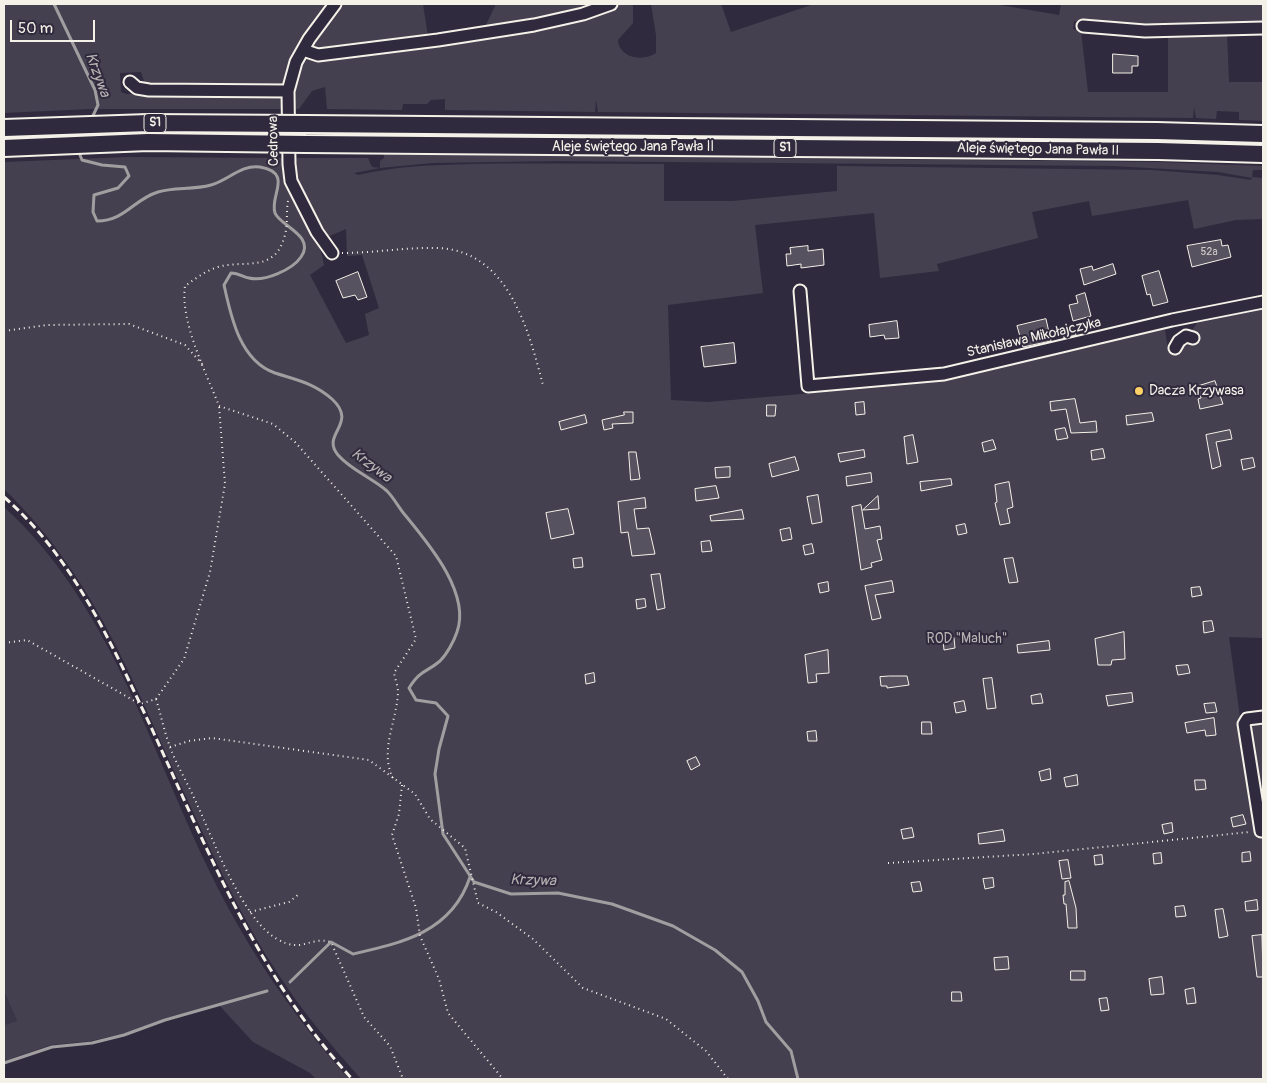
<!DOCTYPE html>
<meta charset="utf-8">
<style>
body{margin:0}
#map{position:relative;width:1267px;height:1083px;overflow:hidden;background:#2f2a3d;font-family:Pangolin,sans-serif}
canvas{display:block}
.frame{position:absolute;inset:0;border:5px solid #f4f1e8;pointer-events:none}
.scale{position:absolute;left:10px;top:20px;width:85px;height:22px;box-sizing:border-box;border:2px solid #f4f1e8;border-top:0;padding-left:6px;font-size:15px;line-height:18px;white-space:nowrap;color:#f4f1e8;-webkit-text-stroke:4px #2f2a3d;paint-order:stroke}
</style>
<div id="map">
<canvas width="1267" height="1083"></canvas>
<div class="frame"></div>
<div class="scale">50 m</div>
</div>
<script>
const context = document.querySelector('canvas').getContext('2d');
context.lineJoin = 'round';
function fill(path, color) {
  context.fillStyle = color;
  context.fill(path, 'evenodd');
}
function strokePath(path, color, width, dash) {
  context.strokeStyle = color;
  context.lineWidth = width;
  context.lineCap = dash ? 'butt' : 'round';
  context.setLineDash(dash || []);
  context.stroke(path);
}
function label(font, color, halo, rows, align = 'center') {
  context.font = font + ' Pangolin,sans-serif';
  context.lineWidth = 4;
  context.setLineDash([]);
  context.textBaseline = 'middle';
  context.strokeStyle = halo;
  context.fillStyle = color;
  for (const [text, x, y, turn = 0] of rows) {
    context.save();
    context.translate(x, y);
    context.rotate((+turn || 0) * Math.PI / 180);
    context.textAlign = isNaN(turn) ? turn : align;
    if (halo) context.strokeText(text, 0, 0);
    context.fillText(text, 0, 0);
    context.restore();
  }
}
fill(new Path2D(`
 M4 991 17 1021 4 1025Z`), '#3b3647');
fill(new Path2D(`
 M4 4H331L285 83 280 86 150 88 145 84 141 72 120 73 121 92 126 94 279 93 283 96 286 109H90L4 113Z
 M339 4H423L428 37 315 50 312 43Z
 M496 4H605L559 18 485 27Z
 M618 4H632L633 6V23L618 40C619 58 643 62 656 53V35L651 4H721L731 32 814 4H994L1059 15 1061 4H1263V25L1108 27 1074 21 1073 29 1081 31 1088 92H1168V35L1227 33 1229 82H1263V121L1239 120V112L1217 111 1216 119 1196 118 1194 107 1193 118 598 112 596 100 595 112 445 110V99L431 100 427 104H403L402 110 327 109 325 87 312 91 299 109H292V85L303 58 312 59 607 9Z
 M307 132 1142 138 1263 142V147L851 140 307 136Z
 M384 154 1158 162 1263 166V170H1253L1252 177 1263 178V219L1236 220 1194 229 1188 200 1092 216 1089 201 1032 212 1038 238 937 264 939 271 880 278 874 213 755 225 763 293 668 305 671 400 708 402 930 383 1107 343 1113 336 1181 322 1183 325 1165 330 1168 349 1189 345 1195 334 1192 330 1200 319 1263 305V638L1229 637 1240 717 1263 714V1079H361C330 1044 300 1009 275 969 239 914 210 848 182 788 130 676 95 578 4 489V162L127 157 285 158C287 182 296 204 308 225 315 239 322 249 324 265L310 275 346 343 369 335 365 314 379 308 362 255 347 256 346 229 325 238C308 216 292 187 291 158H368L372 167 380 168 354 173 358 175C396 166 433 165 472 164 536 163 600 164 664 164V201H732L837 191V166L1151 170 1218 175 1251 180 1252 178 1218 172 1114 166 560 161 432 163 380 168V161L384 158Z
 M4 507C108 602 148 742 207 866 244 944 291 1014 349 1079H316L310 1073 253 1042 218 1004 166 1018 123 1034 91 1041 51 1045 4 1061V1025L17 1021 4 991Z`), '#454050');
strokePath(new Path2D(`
 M54 4 95 90 98 105 91 120
 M78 150 82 160 102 165 125 167 129 176 118 188 94 195 93 212 97 221C125 221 134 199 158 192 174 187 193 190 211 185 227 181 242 164 260 167 294 173 269 196 275 213 280 226 316 236 301 257 292 270 264 282 249 278 243 277 239 273 231 273L224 285C231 317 240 361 275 373 297 380 314 383 332 399 359 424 320 434 338 455 351 470 372 478 387 491 394 498 399 508 405 515 428 543 471 593 457 632 454 641 447 654 440 661 426 673 421 669 409 688L416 700 436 703 448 716 439 749 435 774 443 834 474 882 511 894 558 893 612 904 673 926 715 950 742 972 758 1001 766 1022 791 1051 798 1079
 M290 982 331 942 353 954C402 943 452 932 470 877
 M4 1063 52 1047 92 1043 124 1035 165 1020 267 991`), '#a19ea0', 3);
const building = new Path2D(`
 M1113 54 1138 56V66H1132V73H1113Z
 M1221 240 1222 246 1228 245 1231 257 1192 267 1187 246Z
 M808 246V251L823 249 824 265 801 268V264L787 266 786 254H791L790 248Z
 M1113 264 1116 274 1084 285 1080 269 1092 266 1093 270Z
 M1159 271 1168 302 1153 306 1150 294 1147 295 1142 276Z
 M358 272 367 297 358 300 355 295 343 298 336 281Z
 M1085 293 1091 316 1073 321 1069 305 1078 303 1076 296Z
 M1046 319 1051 341 1023 347 1017 326Z
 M897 321 899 338 885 339 884 335 870 337 869 325Z
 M1074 328 1076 335 1064 338 1062 330Z
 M734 343 736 363 704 367 701 347Z
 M1215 381 1223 404 1200 409 1198 399 1201 398 1199 386Z
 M1075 399 1080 423 1096 421 1097 432 1071 433 1066 409 1051 411 1050 402Z
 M864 402 865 414 856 415 855 403Z
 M767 405H776L775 416H767Z
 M624 412H633V423L612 424 613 428 604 430 602 420 624 415Z
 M1152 413 1154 421 1127 425 1126 416Z
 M585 415 587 423 561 430 559 422Z
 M1065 428 1068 438 1057 440 1055 430Z
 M1230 430 1232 439 1216 442 1221 466 1212 469 1206 435Z
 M913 435 918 462 907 464 904 437Z
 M993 440 996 449 984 452 982 443Z
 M1103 449 1105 458 1092 460 1091 451Z
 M864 450 865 457 840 462 838 454Z
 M629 452H636L640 479 631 480Z
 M795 457 799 470 772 477 769 464Z
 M1253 458 1255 467 1243 470 1241 460Z
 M730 467V477L716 478 715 468Z
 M871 473 872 482 847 486 846 477Z
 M951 479 952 485 921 491 920 482Z
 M1009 482 1013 507 1007 509 1010 523 1000 525 995 503 997 502 995 485Z
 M716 486 719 498 696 501 695 489Z
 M818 495 822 522 812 524 807 497Z
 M878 496 879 509 863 510Z
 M645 498 646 508 634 509 637 529 649 528 655 554 632 556 628 532 621 533 618 502Z
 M861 505 865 529 880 526 882 539 877 540 882 560 871 563 872 567 861 570 852 507Z
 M568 509 574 534 551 539 546 513Z
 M742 510 744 519 711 521 710 516Z
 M965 524 967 533 958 535 956 526Z
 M790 528 792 539 782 541 780 530Z
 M710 541 712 551 702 552 701 542Z
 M812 544 814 553 805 555 803 546Z
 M582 558 583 567 574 568 573 559Z
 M1013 558 1018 582 1009 583 1004 559Z
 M660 574 665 608 657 610 651 575Z
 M892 581 894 592 875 595 881 618 872 620 865 586Z
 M828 582 829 591 820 593 818 584Z
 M1200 587 1202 595 1192 597 1191 588Z
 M645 599 646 607 637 609 636 600Z
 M1212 621 1214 631 1204 633 1203 622Z
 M1124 632 1125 659 1112 660 1111 665H1098L1095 639Z
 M954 638 955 648 944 650 943 640Z
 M1049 641 1050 650 1018 653 1017 645Z
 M828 650 829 673 816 674 817 682 808 683 805 655Z
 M1188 665 1190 673 1178 675 1176 666Z
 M594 673 595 682 586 684 585 675Z
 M890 676H907L909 685 887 688V686H881L880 677Z
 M992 678 996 708 987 709 983 679Z
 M1132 693 1133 702 1108 706 1106 696Z
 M1041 694 1043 703 1032 704 1031 696Z
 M964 701 966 711 956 713 954 703Z
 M1215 703 1217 712 1206 713 1204 704Z
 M1214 718 1216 735 1206 736 1205 730 1187 733 1185 723Z
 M922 722H931L932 734H922Z
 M816 731 817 741H808L807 732Z
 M696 757 700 765 691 770 687 761Z
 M1050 769 1051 779 1041 781 1039 772Z
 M1077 775 1078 785 1066 787 1064 778Z
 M1195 780H1205L1206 789 1196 790Z
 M1243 815 1246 824 1233 827 1231 818Z
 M1172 823 1173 832 1164 834 1162 825Z
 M912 828 914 837 903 839 901 830Z
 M1003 830 1005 841 979 844 978 834Z
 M1250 852 1251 861 1242 862V853Z
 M1161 853 1162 863 1154 864 1153 854Z
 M1102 855 1103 864 1095 865 1094 856Z
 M1068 860 1071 878 1062 879 1059 861Z
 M993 878 994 887 985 889 983 879Z
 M1069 881 1076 908 1077 928H1068L1066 904H1064L1063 895H1065V882Z
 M920 882 922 891 913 892 911 883Z
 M1257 900 1258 910 1246 911 1245 902Z
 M1184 906 1186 916 1176 917 1175 907Z
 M1223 909 1228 936 1219 938 1215 910Z
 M1262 935 1263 977H1257L1252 936Z
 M1008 957 1009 969 995 970 994 958Z
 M1071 971H1085V980H1071Z
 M1162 977 1164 994 1151 995 1149 979Z
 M1194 988 1196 1003 1187 1004 1185 990Z
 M952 992H961L962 1001H952Z
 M1107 998 1109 1010 1101 1011 1099 999Z`);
fill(building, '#56525f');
strokePath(building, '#f4f1e8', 1);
const minor = new Path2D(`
 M1083 26 1145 31 1263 28
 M303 50 318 55 438 40 534 25 583 14 611 4
 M130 82 137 88 149 90 288 91
 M332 253 317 232 291 181 289 164 288 91 296 62 309 39 335 4
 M800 291 808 386 944 374 1172 320 1263 302
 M1175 348 1179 341 1186 336 1193 338
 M1263 717 1247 719 1244 724 1261 831H1263`);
const highway = new Path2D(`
 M306 124 1157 131 1263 134
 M306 144 1158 151 1263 154`);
strokePath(minor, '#f4f1e8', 15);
strokePath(highway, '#f4f1e8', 20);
strokePath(new Path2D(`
 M288 201C286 212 288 224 285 235 275 274 245 259 218 267 205 271 195 279 185 286 180 322 206 372 219 406L273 424 295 442 396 556 416 639 394 673C395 679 398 686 398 692 397 721 379 751 393 778
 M342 253C374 253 406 247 438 248 508 251 528 328 543 385
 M4 331 47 325 129 324 185 345 203 365
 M4 643 27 640 140 704 156 699C161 715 164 731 170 747 177 766 188 784 196 802 213 839 242 919 277 939 303 954 308 936 331 942L364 1017 390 1046 403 1079
 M156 699 184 659 210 572 225 484 219 406
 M170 747 189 741 212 738 369 760 415 794 430 819 465 848 478 903 496 912 533 939 583 988 666 1019 706 1051 728 1079
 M402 785 399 814 392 835 416 908 420 936 439 979 448 1013 503 1079
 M888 863 1034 854 1250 832
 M250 912 289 902 299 894`), '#f4f1e8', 2, [1, 4]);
strokePath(minor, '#2f2a3d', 11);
strokePath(highway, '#2f2a3d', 16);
strokePath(new Path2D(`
 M4 497C74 558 112 645 151 727 209 853 257 975 352 1079`), '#f4f1e8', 3, [8, 4]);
const highwayBridge = new Path2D(`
 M4 128 148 123 306 124
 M4 148 148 142 306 144`);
strokePath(highwayBridge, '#f4f1e8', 20, []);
strokePath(highwayBridge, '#2f2a3d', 16);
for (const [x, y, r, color] of [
 [1139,391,5,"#ffd166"]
]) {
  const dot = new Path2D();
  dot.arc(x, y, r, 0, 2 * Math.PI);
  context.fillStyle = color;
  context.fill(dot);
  strokePath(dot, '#2f2a3d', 2);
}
label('11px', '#ccc9c6', null, [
 ["52a",1209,252]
]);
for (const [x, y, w] of [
 [155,123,22],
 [785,148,22]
]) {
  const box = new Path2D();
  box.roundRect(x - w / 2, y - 9.5, w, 19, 4);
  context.fillStyle = '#2f2a3d';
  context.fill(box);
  strokePath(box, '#f4f1e8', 1);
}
label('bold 12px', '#f4f1e8', null, [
 ["S1",155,123],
 ["S1",785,148]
]);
label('14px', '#f4f1e8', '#2f2a3d', [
 ["Cedrowa",274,141,-91],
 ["Aleje świętego Jana Pawła II",633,147],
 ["Aleje świętego Jana Pawła II",1038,150,1],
 ["Stanisława Mikołajczyka",1034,338,-13]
]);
label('14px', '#f4f1e8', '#2f2a3d', [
 ["Dacza Krzywasa",1149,391]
], 'left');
label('14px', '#b7b3b3', '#2f2a3d', [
 ["ROD \"Maluch\"",967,639]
]);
label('italic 15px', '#b6b2b2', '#2f2a3d', [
 ["Krzywa",97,75,70],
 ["Krzywa",371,466,37],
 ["Krzywa",533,881,2]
]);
</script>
